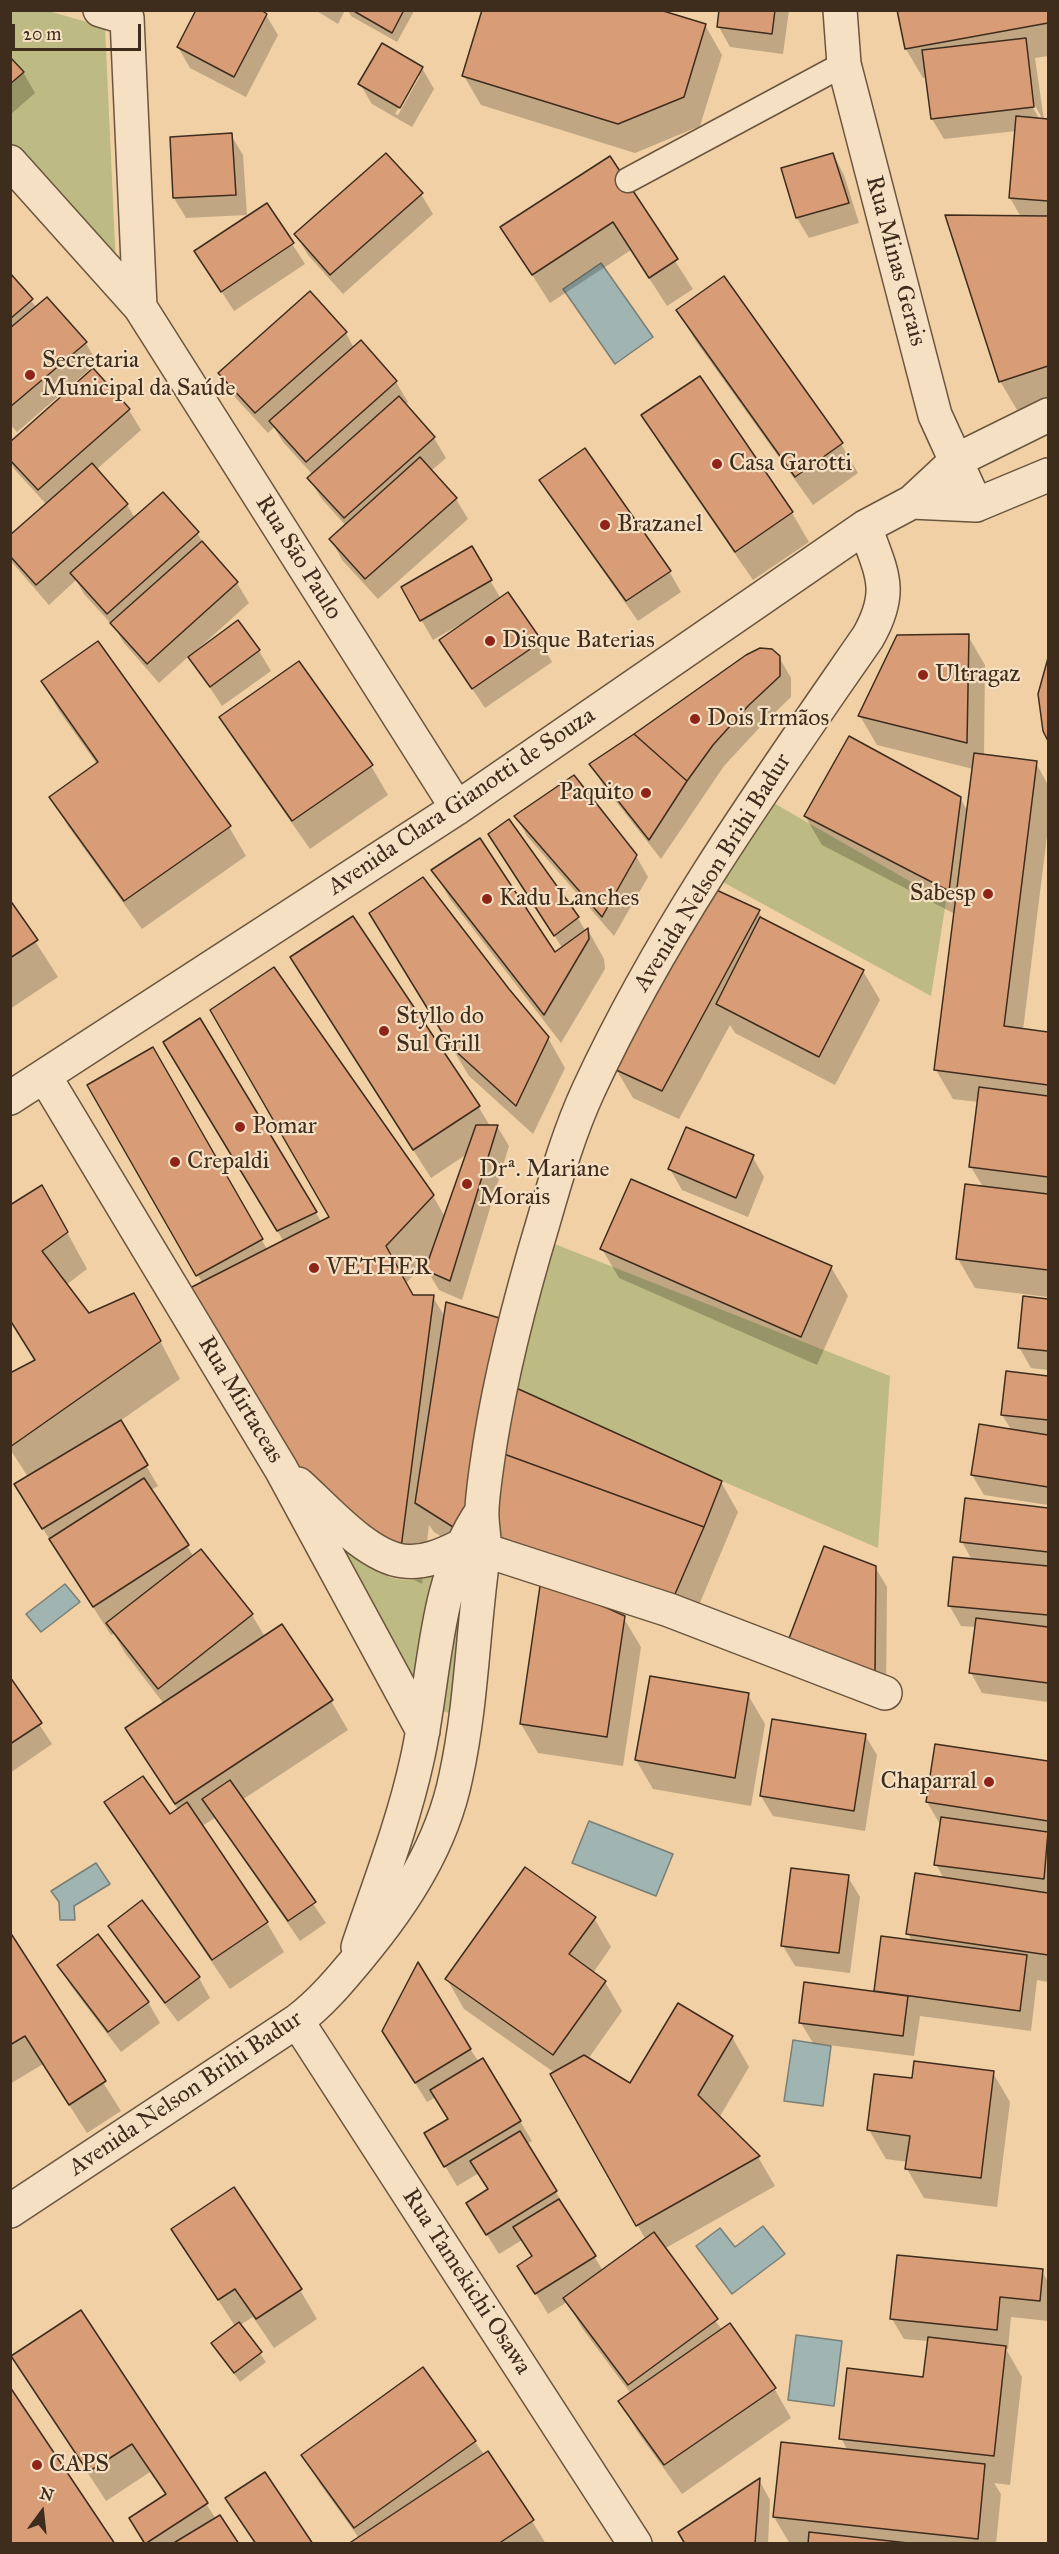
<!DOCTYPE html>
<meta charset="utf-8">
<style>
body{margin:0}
#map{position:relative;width:1059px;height:2554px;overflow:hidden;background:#f0d0a4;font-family:"IM FELL Great Primer",serif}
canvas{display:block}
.frame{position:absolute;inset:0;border:12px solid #3e2c1c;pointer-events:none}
.north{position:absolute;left:12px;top:2482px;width:60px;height:60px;-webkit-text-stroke:4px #f5e0c4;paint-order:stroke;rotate:15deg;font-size:16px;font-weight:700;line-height:24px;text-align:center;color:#3e2c1c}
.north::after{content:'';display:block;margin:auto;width:21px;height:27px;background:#3e2c1c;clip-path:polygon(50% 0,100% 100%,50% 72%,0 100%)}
.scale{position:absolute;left:12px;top:24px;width:129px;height:27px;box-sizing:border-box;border:3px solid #3e2c1c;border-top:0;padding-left:8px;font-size:18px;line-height:21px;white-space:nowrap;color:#3e2c1c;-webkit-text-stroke:4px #f5e0c4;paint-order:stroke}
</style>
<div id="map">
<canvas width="1059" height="2554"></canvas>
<div class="frame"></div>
<div class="north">N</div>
<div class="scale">20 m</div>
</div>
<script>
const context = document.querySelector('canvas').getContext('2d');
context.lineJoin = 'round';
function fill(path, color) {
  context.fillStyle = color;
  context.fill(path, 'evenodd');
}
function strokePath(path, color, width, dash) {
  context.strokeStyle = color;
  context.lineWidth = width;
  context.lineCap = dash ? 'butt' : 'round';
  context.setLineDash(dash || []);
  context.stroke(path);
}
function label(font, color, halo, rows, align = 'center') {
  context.font = font + ' "IM FELL Great Primer",serif';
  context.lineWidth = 4.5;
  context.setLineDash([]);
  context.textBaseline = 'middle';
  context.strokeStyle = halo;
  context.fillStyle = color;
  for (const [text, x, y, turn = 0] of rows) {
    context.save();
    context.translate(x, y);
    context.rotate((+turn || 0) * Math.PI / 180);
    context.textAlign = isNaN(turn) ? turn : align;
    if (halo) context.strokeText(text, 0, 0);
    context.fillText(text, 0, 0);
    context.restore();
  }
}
fill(new Path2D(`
 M10 11H48L105 27 116 267 11 149Z
 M772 802 946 902 931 996 721 881Z
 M547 1241 890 1376 878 1548 722 1481 514 1387Z
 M320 1518 389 1577C407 1582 419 1581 436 1575L417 1696Z
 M467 1556 461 1715 429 1709Z`), '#bdba83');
const water = new Path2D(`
 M601 263 653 337 615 364 563 289Z
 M65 1584 80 1602 41 1632 26 1614Z
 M589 1821 673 1854 656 1896 572 1863Z
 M96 1863 110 1884 74 1906 75 1920H60L59 1902 51 1891Z
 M793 2040 831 2046 823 2106 784 2101Z
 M763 2226 785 2254 732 2294 696 2246 720 2228 735 2247Z
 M796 2335 842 2341 834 2406 788 2400Z`);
fill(water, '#a0b4b2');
strokePath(water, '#797e76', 1.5);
fill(new Path2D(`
 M315 10H345L338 24Z
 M348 10H412L413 13 397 42 351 16Z
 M721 10H789L783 54 730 47 719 27Z
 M899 10H1048V56L1035 58 1044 120H1048V401L1017 410 1000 381 1021 217 1010 198 1016 131 944 139 932 119 927 77 923 78 906 49ZM1032 100 1043 120H1040L1029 101Z
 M266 15 278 35 246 97 190 68 178 47Z
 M705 25 722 55 700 126 635 153 481 105 464 76Z
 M10 59 23 72 35 93 10 115Z
 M422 68 434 89 412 127 372 104 360 84ZM416 76H420L398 115 395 114Z
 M231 135 243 155 247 215 186 218 174 198Z
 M833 154 844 175 859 223 809 238 797 218 783 169Z
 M609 158 693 289 667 306 631 250 550 303 502 228Z
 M421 194 433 214 343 294 308 255 296 235Z
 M267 205 305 264 234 311 196 252Z
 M10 276 37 308 86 343 97 363 91 368 129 410 141 430 96 470 127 505 135 518 197 533 207 549 237 583 249 603 198 649 259 651 271 671 222 706 189 656 159 683 124 643 115 628 84 594 76 580 49 605 10 560V537L47 505 15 470 10 462V444L92 371 90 369 17 432 10 424Z
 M678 310 841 444 858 473 813 505 695 340Z
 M346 333 354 348 361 342 396 382 408 402 405 405 434 438 446 458 431 471 456 499 468 519 378 599 342 560 331 539 346 526 321 498 309 478 313 475 283 442 274 427 268 433 232 394 220 373Z
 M699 378 792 513 809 542 753 580 660 445 643 415Z
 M541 480 669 571 681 592 638 621 553 500Z
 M471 548 501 599 540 641 552 662 485 708 441 641 460 627 459 625 433 640 403 588Z
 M968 636 985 665 984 756 1036 763 1048 785V828L1023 1030 1048 1033V1297L975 1288 958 1259 983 1187 971 1167 978 1102 953 1099 936 1070 955 914 822 845 805 816 960 798 968 812 973 769 877 745 860 716Z
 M779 657 791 678V697L761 726 724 766 661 859 603 785 591 764Z
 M1048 661V738L1044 731 1039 694Z
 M43 682 229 827 246 856 142 929 68 826 51 797 97 764 59 711Z
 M221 717 371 766 388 795 310 849 238 746Z
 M516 816 636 856 648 877 614 936 527 836Z
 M502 855 578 918 586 932 588 930 604 959 605 969 561 1043 450 899 433 870 555 954 563 949Z
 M10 902 58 977 10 1009Z
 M758 911 764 920 863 971 880 1000 835 1085 735 1033 730 1025 679 1119 633 1098 616 1069Z
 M388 942 508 990 548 1038 565 1068 533 1134 469 1076Z
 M309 986 478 1106 490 1126H497L509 1146 462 1300 439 1290 427 1270 432 1256 406 1283 413 1296 433 1297 445 1317 514 1388 721 1482 738 1512 689 1629 478 1560 434 1532 429 1525 422 1584 393 1569 203 1284 89 1085 152 1049 268 1251 284 1242 181 1072 199 1020 322 1223 433 1196 445 1217 467 1154 431 1178Z
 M752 1156 764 1177 748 1217 682 1190 670 1169Z
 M10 1207 62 1223 87 1269 66 1285 89 1315 155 1331 180 1379 120 1421 158 1486 151 1490 194 1557 252 1615 265 1637 331 1701 348 1730 242 1800 326 1923 300 1941 215 1818 202 1826 267 1923 284 1952 230 1989 123 1831 106 1802 169 1816 178 1810 127 1728 164 1704 125 1653 114 1634 111 1635 55 1548 28 1505V1477L10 1449V1375L36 1361 13 1325 10 1327Z
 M602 1249 831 1267 848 1296 817 1365 619 1278Z
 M1025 1298 1048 1301V1370L1031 1368 1019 1347Z
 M1007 1373 1048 1377V1505L984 1495 972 1475 1012 1431 1002 1415Z
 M966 1500 1048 1509V1702L982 1693 971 1673 976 1627 961 1626 949 1605 972 1560 962 1542Z
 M875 1567 887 1587 886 1693 801 1661Z
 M623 1617 641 1647 623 1766 538 1753 521 1724Z
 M10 1680 52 1744 10 1773Z
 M748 1695 765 1724 751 1806 653 1789 636 1760Z
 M865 1735 877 1755 865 1831 773 1816 761 1796Z
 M936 1746 1048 1763V1982L1037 1980 1031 2031 920 2016 914 2056 813 2043 801 2023 876 1993 882 1937 912 1941 908 1933 944 1879 936 1864 941 1826 927 1802Z
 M848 1877 860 1897 850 1973 795 1966 783 1946Z
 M142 1902 199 1978 210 1998 178 2022 122 1947 110 1926Z
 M594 1918 611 1947 593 1973 605 1982 622 2011 588 2059 630 2085 678 2005 732 2037 749 2067 719 2118 758 2157 775 2186 664 2249 722 2330 774 2388 791 2418 682 2494 637 2431 620 2401 631 2394 582 2328 567 2302 548 2314 531 2286 533 2257 522 2240 499 2254 480 2224 489 2190 479 2173 457 2186 426 2134 449 2120 436 2097 427 2102 396 2052 470 2049 520 2121 532 2141 527 2144 603 2271 646 2240 552 2075 555 2073 464 2009 447 1979Z
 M10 1935 121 2111 87 2133 43 2064 10 2084Z
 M59 1965 148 2002 160 2023 121 2052 71 1986Z
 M993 2073 1010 2102 997 2207 924 2198 907 2169 908 2162 886 2159 869 2130 913 2080Z
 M173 2230 300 2290 317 2319 274 2348 253 2317 240 2325 266 2362 240 2382 212 2343 235 2326Z
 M1042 2271 1048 2282V2321L1011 2317 1008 2349H1006L1022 2377 1010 2485 994 2483 1001 2494 996 2544H790L774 2517 848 2451 841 2438 924 2379 929 2341 904 2339 892 2319Z
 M81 2312 216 2519 237 2544H145L166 2496 150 2472 106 2501 13 2357Z
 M475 2442 532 2521 546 2544H351L359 2538 320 2484 303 2455Z
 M759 2480 770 2500 768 2544H686Z`), '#0003');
const building = new Path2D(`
 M196 10H261L267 14 234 77 177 47Z
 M352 10H404L392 33Z
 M482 10H660L706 24 684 97 618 124 462 76Z
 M719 10H775L772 34 717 27Z
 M897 10H1048V23L905 49Z
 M1026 38 1034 107 931 119 922 50Z
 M382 43 423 67 400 108 358 84Z
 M10 57 24 72 10 84Z
 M1016 116 1048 119V201L1009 198Z
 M232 133 236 195 173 198 170 137Z
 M386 153 423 193 330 275 294 234Z
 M833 153 849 203 796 218 781 168Z
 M610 156 678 259 649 278 613 222 532 275 500 227Z
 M267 203 294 243 221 292 194 251Z
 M945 215 1048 216V366L999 382Z
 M10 273 33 299 10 319Z
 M724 276 843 443 795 477 676 310Z
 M310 291 347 332 255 413 218 373Z
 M47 297 87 342 10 407V328Z
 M361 340 397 381 306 462 269 421Z
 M93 368 130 409 38 490 10 460V442Z
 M700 376 793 512 735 552 641 415Z
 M399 396 435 437 344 518 307 478Z
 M585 448 671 571 626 601 539 480Z
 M420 457 457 498 365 579 329 539Z
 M92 463 128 504 36 585 10 556V535Z
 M163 492 199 532 107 614 70 573Z
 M202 541 238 582 147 664 110 623Z
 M472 546 492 580 420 621 401 587Z
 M508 592 542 641 472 689 439 640Z
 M238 620 260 650 210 687 188 657Z
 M969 634 967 743 858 716 897 635Z
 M98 641 231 826 124 901 49 797 98 762 41 681Z
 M760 648 772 649 780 656V676L749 705 713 745 687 781 634 734 746 655Z
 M1048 658V657V741L1043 731 1038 694Z
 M299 661 373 765 292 821 219 717Z
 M634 734 687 781 649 840 589 764Z
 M849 736 961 797 949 891 804 816Z
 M974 753 1037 761 1004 1026 1048 1032V1085L934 1070Z
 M574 775 637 855 602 917 514 816Z
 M509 819 579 917 554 936 488 834Z
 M480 838 555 952 588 928 589 939 544 1015 431 870Z
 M423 877 509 989 549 1037 516 1106 451 1047 369 913Z
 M712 888 760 910 662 1091 614 1069Z
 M10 900 38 940 10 958Z
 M353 916 480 1106 413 1150 290 957Z
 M760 917 864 970 819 1057 716 1004Z
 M274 967 434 1195 386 1246 413 1295H434L401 1548 371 1533 287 1457 186 1290 329 1217 210 1010Z
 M200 1018 317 1212 277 1231 163 1042Z
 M153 1047 263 1239 196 1276 87 1085Z
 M979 1087 1048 1096V1177L969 1167Z
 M476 1125H498L450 1281 425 1270Z
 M686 1127 754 1155 736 1198 668 1169Z
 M631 1179 832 1266 801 1337 600 1249Z
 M965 1184 1048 1194V1270L956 1259Z
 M42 1185 68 1232 42 1251 89 1313 134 1293 161 1341 10 1447V1373L35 1360 10 1320V1205Z
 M1023 1296 1048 1299V1351L1018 1348Z
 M446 1302 506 1320 461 1532 415 1503Z
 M1006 1371 1048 1376V1420L1001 1415Z
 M514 1387 722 1481 704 1527 504 1454Z
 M121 1420 148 1465 42 1529 14 1484Z
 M979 1424 1048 1435V1487L971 1475Z
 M504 1454 704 1527 672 1601 494 1535Z
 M144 1478 189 1545 93 1607 49 1539Z
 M965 1498 1048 1508V1552L960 1542Z
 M824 1546 876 1566 875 1674 788 1641Z
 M201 1549 253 1614 158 1689 106 1623Z
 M953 1557 1048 1566V1615L948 1606Z
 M541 1579 625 1616 607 1737 520 1724Z
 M976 1618 1048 1627V1683L969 1673Z
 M282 1624 333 1700 175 1804 125 1728Z
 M650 1676 749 1693 735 1778 635 1760Z
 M10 1677 42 1723 10 1744Z
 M772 1719 866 1734 854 1811 760 1796Z
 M935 1744 1048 1761V1821L926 1802Z
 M143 1776 170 1814 187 1802 268 1922 212 1960 104 1802Z
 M230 1780 316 1902 288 1921 202 1799Z
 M941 1817 1048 1832 1044 1879 934 1865Z
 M525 1867 596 1917 569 1954 606 1981 553 2055 445 1979Z
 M791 1868 849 1875 839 1953 781 1946Z
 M915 1873 1048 1893V1955L906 1934Z
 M142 1900 200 1977 165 2003 108 1926Z
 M10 1932 106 2081 69 2105 25 2036 10 2045Z
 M98 1934 149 2002 108 2032 57 1965Z
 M881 1936 1027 1955 1020 2011 874 1991Z
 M418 1962 471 2049 415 2083 382 2031Z
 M804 1982 908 1996 903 2036 799 2023Z
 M678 2003 733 2036 698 2095 760 2156 636 2226 550 2074 584 2055 630 2083Z
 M483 2058 521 2121 444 2167 424 2133 448 2119 430 2090Z
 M914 2061 994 2071 981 2178 905 2169 910 2136 867 2130 874 2074 912 2078Z
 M520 2131 557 2191 486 2235 466 2203 488 2189 470 2161Z
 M234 2187 302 2289 256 2319 235 2289 218 2300 171 2229Z
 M559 2199 596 2256 535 2294 517 2266 532 2256 513 2227Z
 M654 2232 718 2319 628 2385 563 2298Z
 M897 2255 1043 2269 1040 2301 1000 2297 997 2330 890 2319Z
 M81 2310 208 2503 145 2544 129 2518 166 2494 132 2444 88 2472 11 2356Z
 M239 2322 262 2352 234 2373 211 2343Z
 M730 2323 776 2388 664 2465 618 2401Z
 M928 2337 1006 2346 994 2456 839 2439 847 2368 923 2377Z
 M423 2367 476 2441 354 2528 301 2455Z
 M10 2387 115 2544H10Z
 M781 2442 985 2464 978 2539 773 2517Z
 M488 2451 534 2520 498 2544H348Z
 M265 2472 313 2544H256L225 2498Z
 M760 2478 755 2544H685L678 2532Z
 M220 2515 239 2544H172Z
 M809 2532 917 2544H808Z`);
fill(building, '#d89d77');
strokePath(building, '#3e2c1c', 1.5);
const service = new Path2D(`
 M628 180 844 64`);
const minor = new Path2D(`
 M100 10 127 18
 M840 10 844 64 935 415 976 505
 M127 18 140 307
 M10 162 140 307 457 808
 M912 502 976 505 1048 475
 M45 1077 281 1469 423 1731
 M10 1098 457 808 865 527 912 502 957 460 1048 415
 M298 1484C325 1508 366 1556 403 1561 423 1564 443 1555 461 1546
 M463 1546 484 1550 669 1610 885 1693
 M358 1947C379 1885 403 1824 417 1760 436 1677 432 1584 482 1511
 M297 2021 635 2544
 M10 2211 297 2021C322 2002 340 1980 360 1956 404 1903 442 1845 456 1776 472 1703 473 1624 484 1550 485 1536 481 1523 482 1509 483 1488 487 1465 490 1444 502 1369 521 1296 543 1223 556 1178 569 1132 589 1089 664 927 767 783 868 637 894 591 882 574 865 527`);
strokePath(service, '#6a553e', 27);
strokePath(minor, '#6a553e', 36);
strokePath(service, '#f5e0c4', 24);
strokePath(minor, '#f5e0c4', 33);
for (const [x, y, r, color] of [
 [30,375,6,"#8f2418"],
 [717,464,6,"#8f2418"],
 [605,525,6,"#8f2418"],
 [490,641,6,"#8f2418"],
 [923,675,6,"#8f2418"],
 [695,719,6,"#8f2418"],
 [646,793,6,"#8f2418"],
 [988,894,6,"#8f2418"],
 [487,899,6,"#8f2418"],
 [384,1031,6,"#8f2418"],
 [240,1127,6,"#8f2418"],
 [175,1162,6,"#8f2418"],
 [467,1184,6,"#8f2418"],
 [314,1268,6,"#8f2418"],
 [989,1782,6,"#8f2418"],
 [37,2465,6,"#8f2418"]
]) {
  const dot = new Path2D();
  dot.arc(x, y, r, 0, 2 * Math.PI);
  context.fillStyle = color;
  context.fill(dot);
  strokePath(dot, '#f5e0c4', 2);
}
label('24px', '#3e2c1c', '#f5e0c4', [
 ["Rua Minas Gerais",895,261,75],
 ["Rua São Paulo",298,558,58],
 ["Avenida Clara Gianotti de Souza",462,802,-34],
 ["Avenida Nelson Brihi Badur",713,873,-58],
 ["Rua Mirtaceas",240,1400,59],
 ["Avenida Nelson Brihi Badur",186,2094,-34],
 ["Rua Tamekichi Osawa",466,2282,57]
]);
label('24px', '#3e2c1c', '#f5e0c4', [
 ["Secretaria",42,361],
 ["Municipal da Saúde",42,389],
 ["Casa Garotti",729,464],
 ["Brazanel",617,525],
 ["Disque Baterias",502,641],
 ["Ultragaz",935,675],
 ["Dois Irmãos",707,719],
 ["Paquito",634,793,"right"],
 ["Sabesp",976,894,"right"],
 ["Kadu Lanches",499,899],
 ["Styllo do",396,1017],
 ["Sul Grill",396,1045],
 ["Pomar",252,1127],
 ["Crepaldi",187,1162],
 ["Drª. Mariane",479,1170],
 ["Morais",479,1198],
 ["VETHER",326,1268],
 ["Chaparral",977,1782,"right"],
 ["CAPS",49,2465]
], 'left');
</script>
